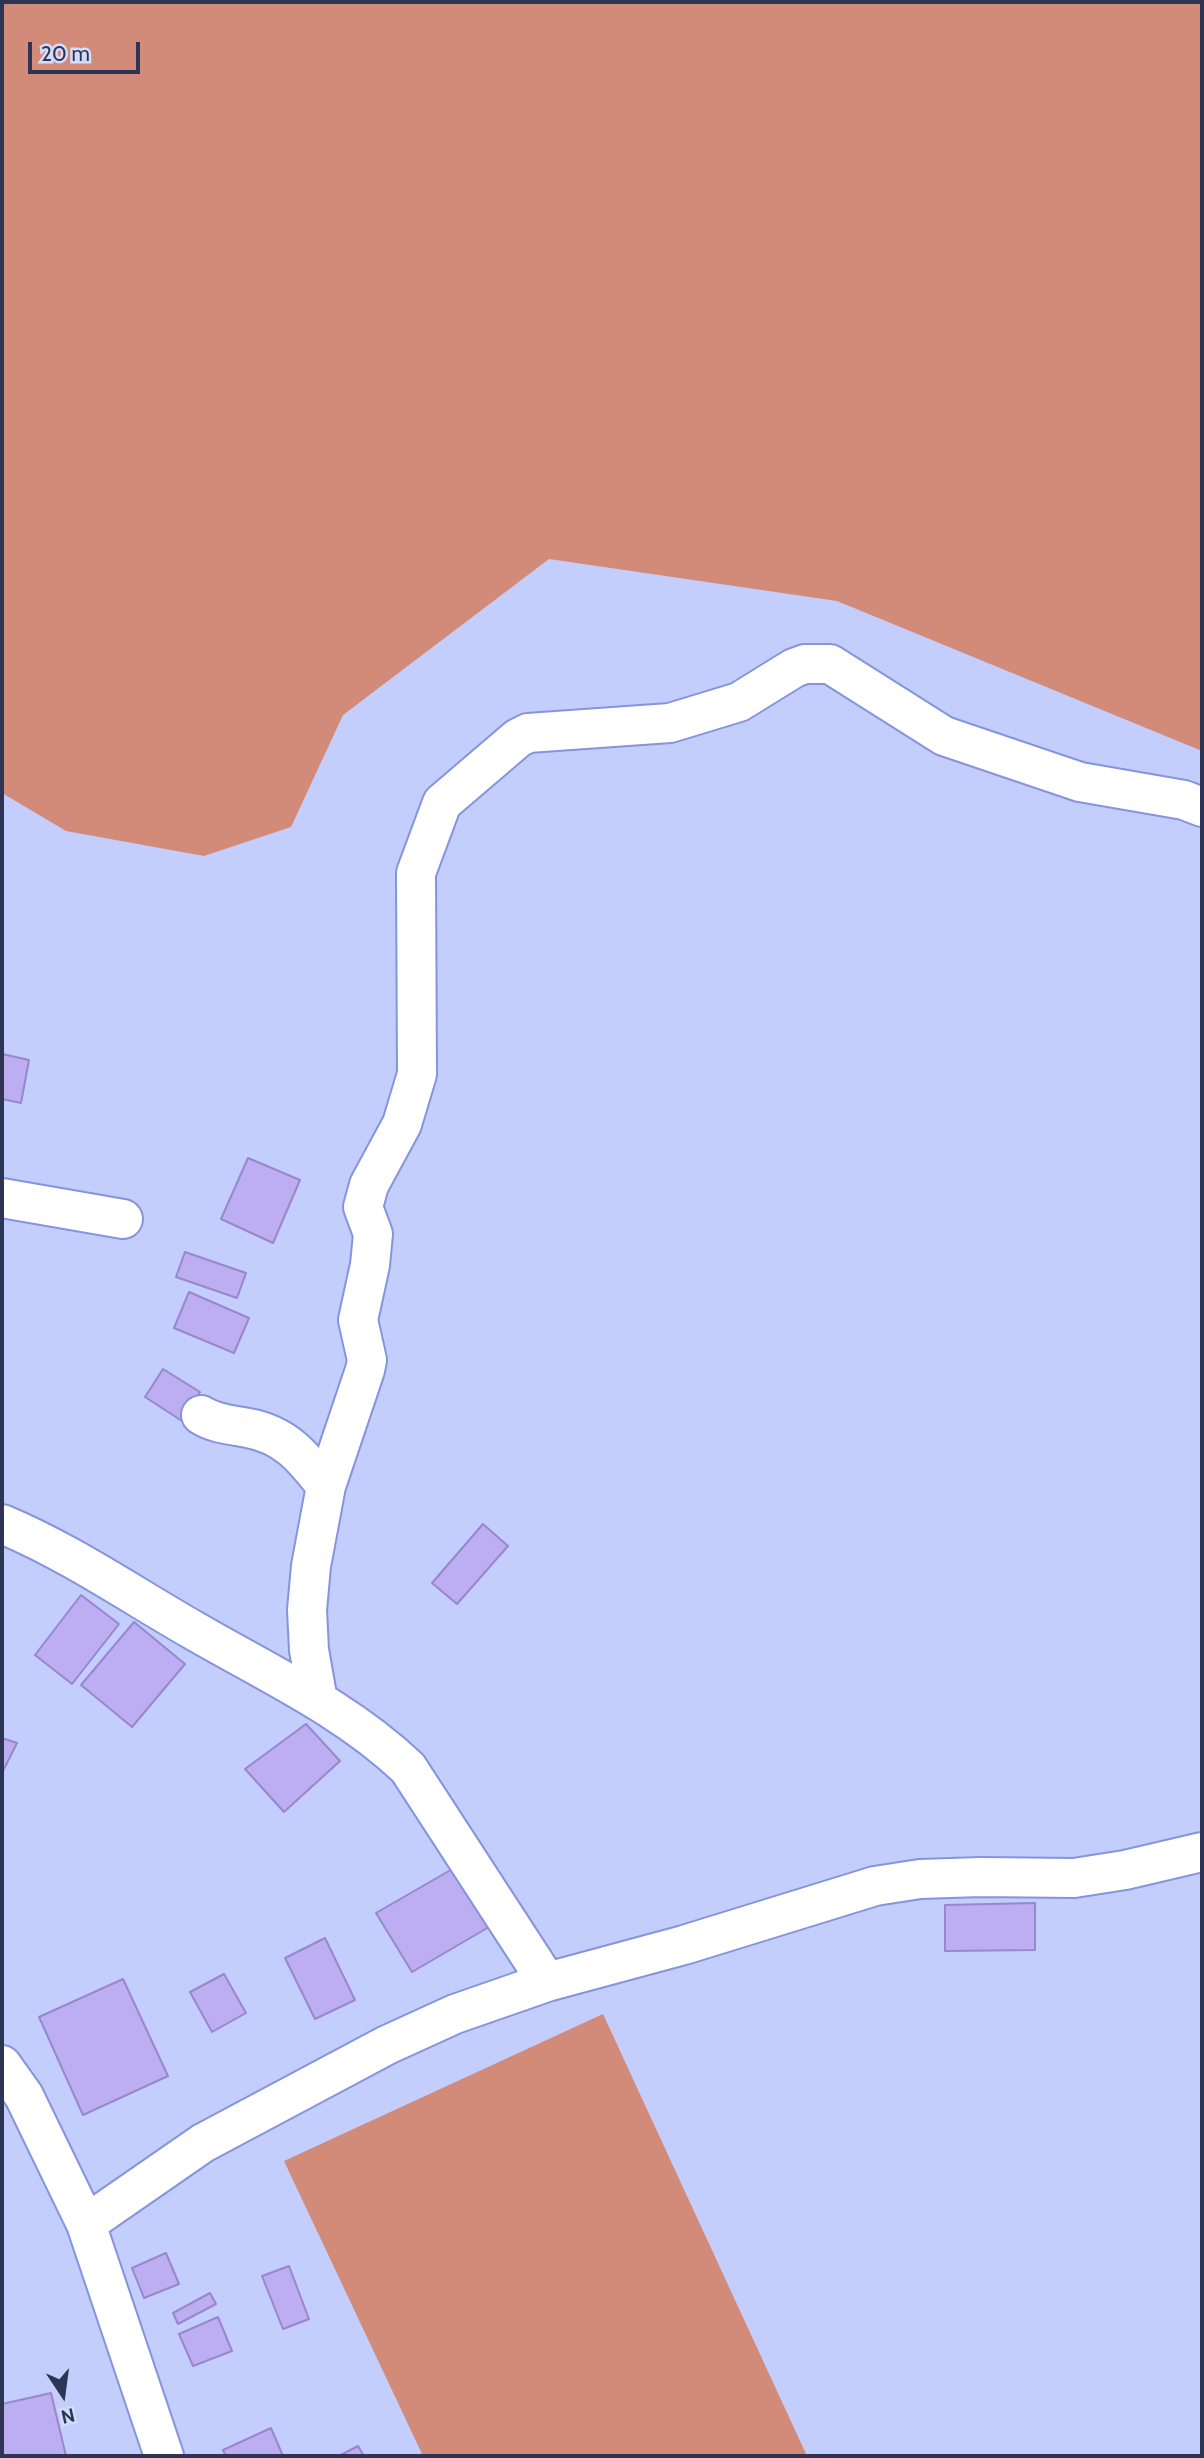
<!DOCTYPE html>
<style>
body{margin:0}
#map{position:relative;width:1204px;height:2458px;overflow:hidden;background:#c3cefc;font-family:Cabin,sans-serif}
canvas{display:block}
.frame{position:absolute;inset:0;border:4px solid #2e3453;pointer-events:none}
.north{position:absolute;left:28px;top:2360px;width:70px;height:70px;-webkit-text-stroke:5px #d4dcfb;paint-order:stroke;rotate:167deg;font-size:19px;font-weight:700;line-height:28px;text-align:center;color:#2e3453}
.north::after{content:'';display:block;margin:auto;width:24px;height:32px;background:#2e3453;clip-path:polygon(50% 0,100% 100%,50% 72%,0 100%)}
.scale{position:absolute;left:28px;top:42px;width:112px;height:32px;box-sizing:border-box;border:4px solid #2e3453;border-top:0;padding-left:9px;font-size:21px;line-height:24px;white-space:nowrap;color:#2e3453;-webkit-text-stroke:5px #d4dcfb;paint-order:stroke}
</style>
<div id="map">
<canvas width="1204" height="2458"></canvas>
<div class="frame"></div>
<div class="north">N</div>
<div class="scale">20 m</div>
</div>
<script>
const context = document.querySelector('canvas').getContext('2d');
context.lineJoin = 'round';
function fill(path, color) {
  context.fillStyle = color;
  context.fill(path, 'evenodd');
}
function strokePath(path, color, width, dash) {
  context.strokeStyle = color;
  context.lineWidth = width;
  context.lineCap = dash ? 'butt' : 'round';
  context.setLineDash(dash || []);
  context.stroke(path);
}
fill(new Path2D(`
 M2 2H1202V751L837 601 549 559 343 715 291 827 204 856 66 831 2 793Z
 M603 2014 807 2456H423L284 2161Z`), '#d28a79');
const building = new Path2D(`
 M2 1054 29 1060 21 1103 2 1099Z
 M248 1158 300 1180 273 1243 221 1219Z
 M185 1252 246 1273 237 1298 176 1277Z
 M189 1292 249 1318 234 1353 174 1328Z
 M163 1369 200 1392 182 1421 145 1397Z
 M483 1524 508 1546 457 1604 432 1583Z
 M81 1595 119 1624 72 1684 35 1655Z
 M134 1622 185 1664 132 1727 81 1685Z
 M306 1724 340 1761 284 1812 245 1769Z
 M2 1738 17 1743 2 1773Z
 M454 1868 489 1927 412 1972 376 1913Z
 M1035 1903V1950L945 1951V1905Z
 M325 1938 355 2000 315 2019 285 1958Z
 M224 1974 246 2013 212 2032 190 1992Z
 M123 1979 168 2076 83 2115 39 2017Z
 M166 2253 179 2284 144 2298 132 2268Z
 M289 2266 309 2319 283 2329 262 2276Z
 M210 2293 216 2304 178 2324 173 2313Z
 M218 2317 232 2351 193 2366 179 2334Z
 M51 2393 66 2456H2V2404Z
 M271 2428 283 2456H226L223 2450Z
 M358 2446 364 2456H339Z`);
fill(building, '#bcaef0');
strokePath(building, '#9886d0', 2);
const street = new Path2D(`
 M2 1198 123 1219
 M201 1415C215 1424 232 1425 248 1428 286 1435 303 1457 326 1486
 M2 1524C69 1552 130 1594 193 1630 267 1673 346 1709 408 1768L547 1982
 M318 1701 309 1650 307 1610 311 1566 326 1486 365 1370 367 1360 358 1320 370 1265 373 1234 363 1207 369 1185 402 1124 417 1074 416 873 442 803 518 738 528 733 670 723 739 702 794 668 805 664H830L944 736 1080 782 1184 800 1202 807
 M2 2065 24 2096 86 2224 164 2456
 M86 2224 203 2143 387 2045 455 2014 547 1982 684 1945 875 1886 920 1879 981 1877 1074 1878 1125 1870 1202 1852`);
strokePath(street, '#8594dd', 42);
strokePath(street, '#fff', 38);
</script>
